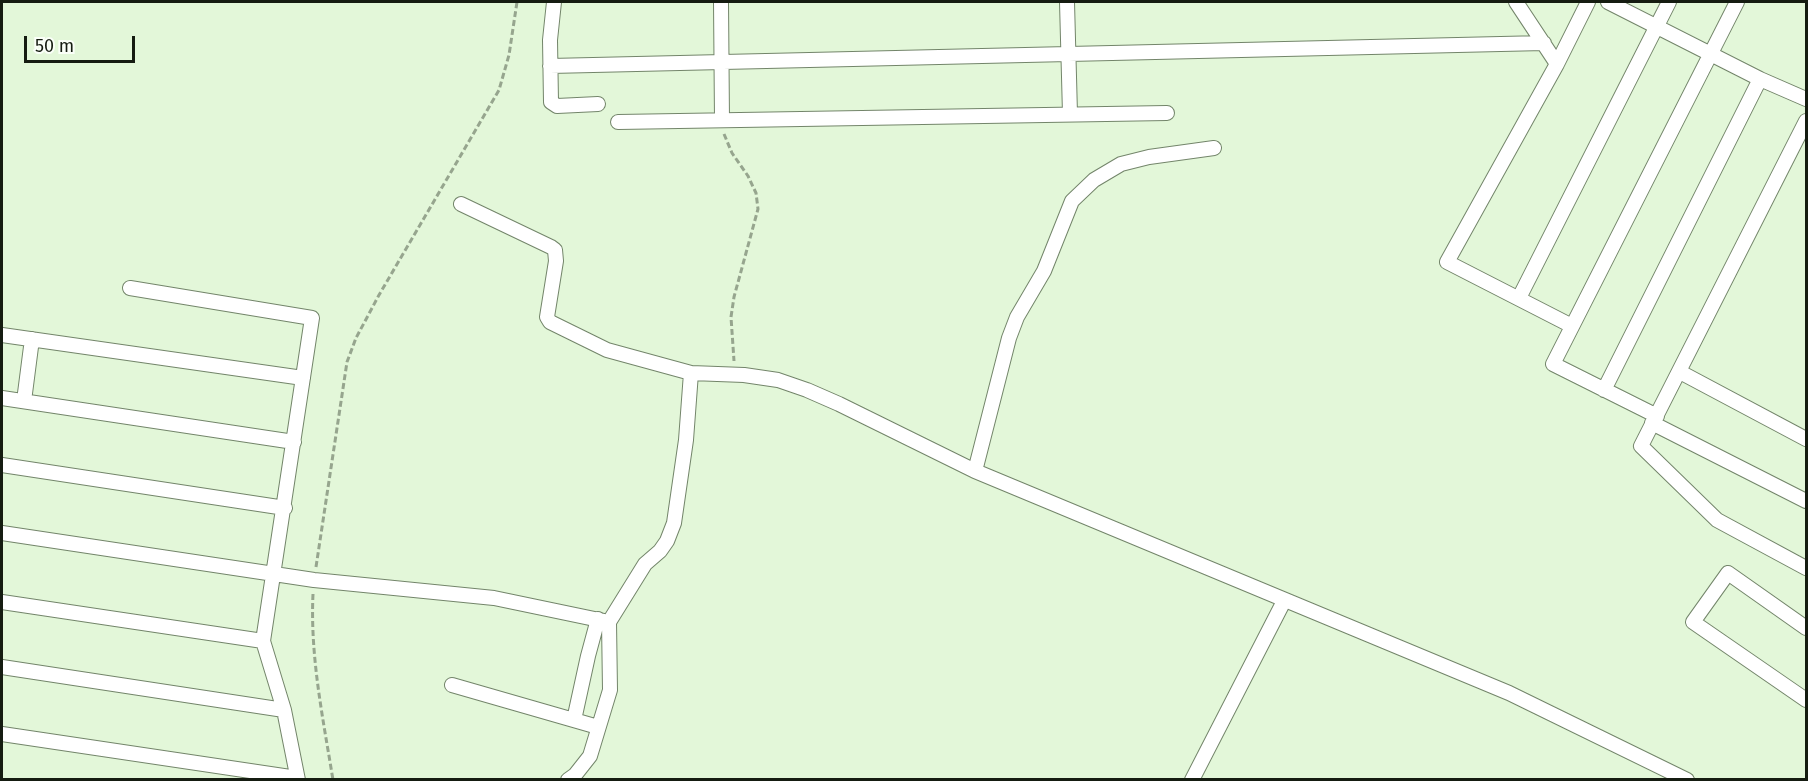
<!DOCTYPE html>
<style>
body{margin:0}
#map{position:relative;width:1808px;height:781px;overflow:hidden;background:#e3f7d9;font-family:"Fira Sans",sans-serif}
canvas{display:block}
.frame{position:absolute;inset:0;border:3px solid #151c11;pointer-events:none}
.scale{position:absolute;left:24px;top:36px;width:111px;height:27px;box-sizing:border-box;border:3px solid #151c11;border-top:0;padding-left:8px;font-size:18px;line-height:21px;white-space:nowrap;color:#151c11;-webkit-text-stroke:4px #fafff8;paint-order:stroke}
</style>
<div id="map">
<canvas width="1808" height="781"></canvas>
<div class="frame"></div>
<div class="scale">50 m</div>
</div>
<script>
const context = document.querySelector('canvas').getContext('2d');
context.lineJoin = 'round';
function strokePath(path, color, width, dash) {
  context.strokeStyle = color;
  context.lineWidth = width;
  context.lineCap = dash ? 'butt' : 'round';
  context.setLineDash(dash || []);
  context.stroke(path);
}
const minor = new Path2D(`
 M554 2 550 40 551 102 557 106 598 104
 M721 2 722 120
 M1067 2 1070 114
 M1516 2 1557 64
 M1608 2 1760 79 1806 99
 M550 66 1544 43
 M1806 121 1641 446 1717 520 1806 568
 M618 122 1167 113
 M461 204 551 247 555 250 556 261 547 317 550 322 607 350 691 373 744 375 778 380 807 390 839 404 975 471 1509 693 1687 780
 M130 288 312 318 263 641 284 710 298 780
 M1519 298 1669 2
 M1572 326 1447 262 1557 64 1588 2
 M2 335 303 378
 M1680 372 1806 439
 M1604 390 1760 79
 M2 398 294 442
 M24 401 32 339
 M1657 416 1553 364 1737 2
 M1652 423 1806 501
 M2 465 285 508
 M975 471 1009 338 1017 317 1044 271 1072 201 1094 180 1121 164 1149 157 1214 148
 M2 533 314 580 494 598 609 622
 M2 602 263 641
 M1806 628 1728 573 1693 622 1806 700
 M2 667 284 710
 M452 685 598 727
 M574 720 588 656 598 619
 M2 734 297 778
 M568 780 575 775 590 756 610 690 609 622 645 564 660 551 667 541 674 523 686 440 691 373
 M1192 780 1284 601`);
strokePath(minor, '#73856a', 16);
strokePath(new Path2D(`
 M724 134 732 153 748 176 756 193 758 209 734 297 731 317 734 361
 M316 567 347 362 356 338 379 295 499 90 509 55 517 2
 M313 594C310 657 323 718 333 780`), '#96a58e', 3, [6, 3]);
strokePath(minor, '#fff', 14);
</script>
